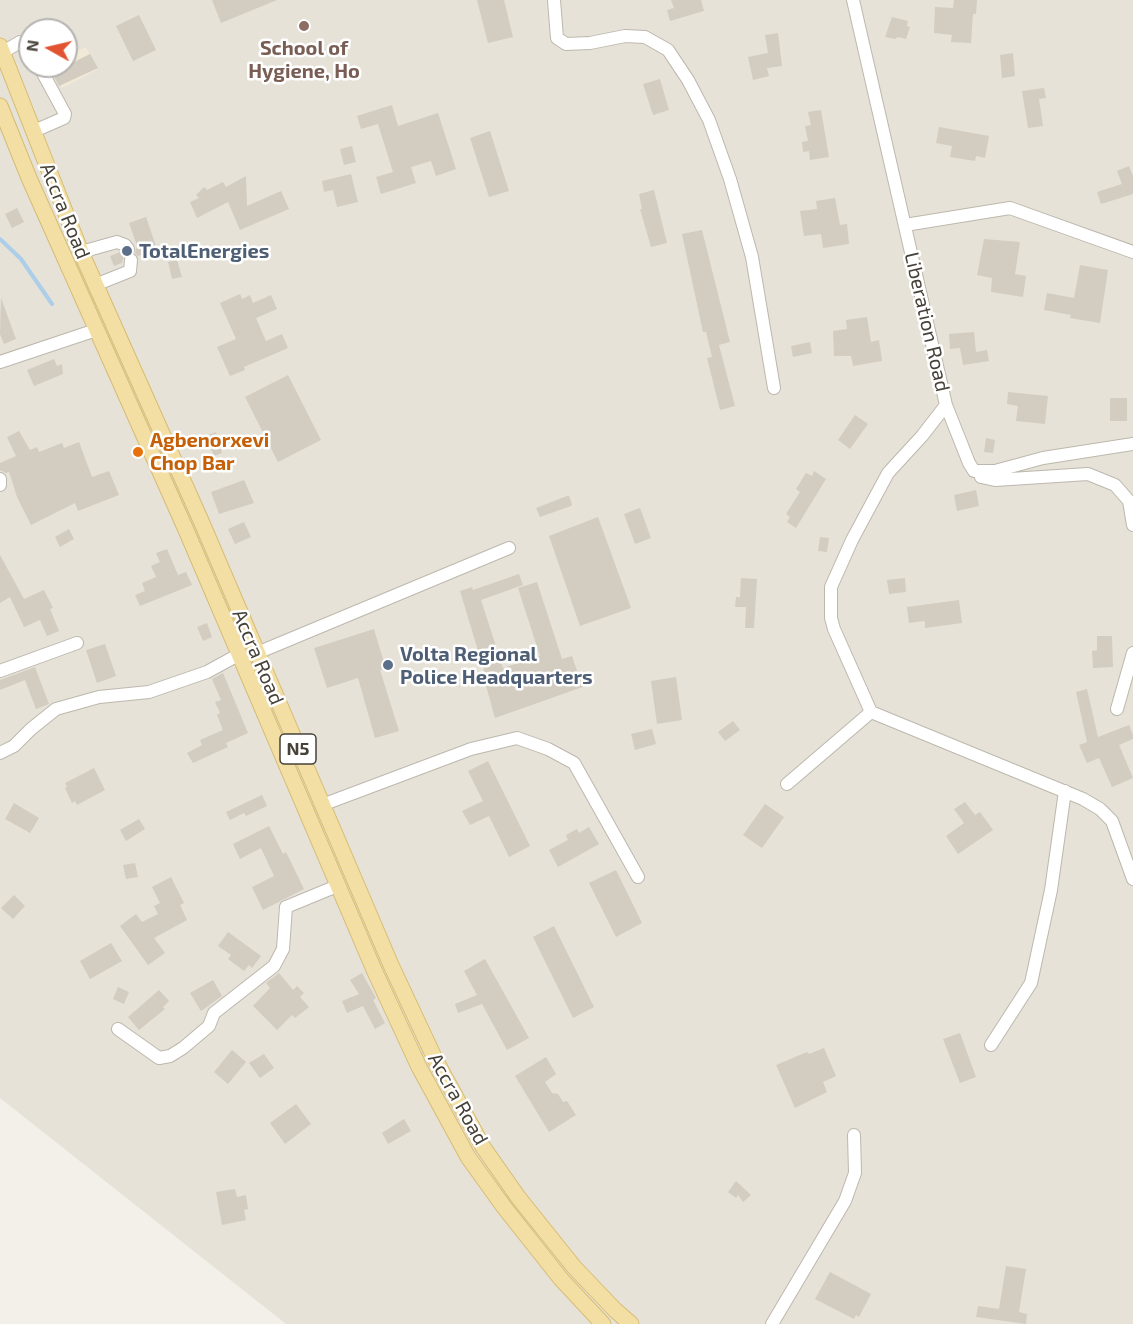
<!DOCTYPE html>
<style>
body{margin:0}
#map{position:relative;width:1133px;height:1324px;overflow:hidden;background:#f3f0ea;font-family:"Exo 2",sans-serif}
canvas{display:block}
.north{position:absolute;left:18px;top:18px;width:60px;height:60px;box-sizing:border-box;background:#fff;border:2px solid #b5b3b0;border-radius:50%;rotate:278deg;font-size:16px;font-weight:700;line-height:24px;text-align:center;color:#464139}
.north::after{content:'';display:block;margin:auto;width:21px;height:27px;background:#e25332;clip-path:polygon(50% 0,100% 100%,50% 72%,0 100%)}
</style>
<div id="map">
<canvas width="1133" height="1324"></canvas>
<div class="north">N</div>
</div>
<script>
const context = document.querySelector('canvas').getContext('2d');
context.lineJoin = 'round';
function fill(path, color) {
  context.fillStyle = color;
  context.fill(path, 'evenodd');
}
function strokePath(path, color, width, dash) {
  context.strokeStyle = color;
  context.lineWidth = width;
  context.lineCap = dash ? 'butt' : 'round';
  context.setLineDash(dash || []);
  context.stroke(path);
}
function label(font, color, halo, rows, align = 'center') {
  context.font = font + ' "Exo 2",sans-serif';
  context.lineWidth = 5;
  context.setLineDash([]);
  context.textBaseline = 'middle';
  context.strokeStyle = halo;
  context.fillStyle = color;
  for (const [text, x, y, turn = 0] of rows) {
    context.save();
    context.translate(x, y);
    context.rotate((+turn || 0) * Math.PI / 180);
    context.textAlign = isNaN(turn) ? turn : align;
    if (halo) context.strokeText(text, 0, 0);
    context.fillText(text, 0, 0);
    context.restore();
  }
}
fill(new Path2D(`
 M0 0H1133V1324H286L0 1098ZM30 30H66V66H30Z`), '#e6e2d8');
fill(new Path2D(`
 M86 47 97 70 62 88 51 66H66V57Z`), '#f2e8d7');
strokePath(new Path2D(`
 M0 239 21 259 52 304`), '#adcee8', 4);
fill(new Path2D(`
 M212 0H277L221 23Z
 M477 0H504L513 37 488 43Z
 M671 0H701L704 11 670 21 667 10 674 8Z
 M954 0H977L976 14H973L971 43 951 42 952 35 934 33 935 7 953 8Z
 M139 15 156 50 133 61 116 26Z
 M892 17 908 21 907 26 910 27 906 39 898 37 895 39 885 37Z
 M778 33 782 66 767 68 769 76 753 80 748 57 768 53 765 35Z
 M1013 53 1015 76 1002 78 1000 55Z
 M90 54 98 68 59 86 52 73Z
 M660 79 669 110 653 115 643 84Z
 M1044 88 1046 98 1039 99 1043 126 1028 128 1022 91Z
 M392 105 398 126 438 113 456 169 436 176 431 161 411 167 416 183 381 194 376 177 393 172 378 124 361 129 357 116Z
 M821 110 829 157 810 160 809 151 803 152 802 142 808 141 805 126 811 125 808 112Z
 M939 127 989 136 985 158 976 156 975 161 950 157 952 146 936 143Z
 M490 131 509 191 489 197 470 138Z
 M352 146 356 162 344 165 340 149Z
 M1129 166 1133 176V194L1101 204 1097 192 1122 184 1117 171Z
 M351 174 358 202 337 207 333 190 324 192 322 181Z
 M246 176 247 206 281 191 289 209 240 230 228 202 197 218 190 202 199 198 196 195 204 187 207 190 223 182 226 187Z
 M654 190 667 243 651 247 640 209H642L639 194Z
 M835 198 840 225 847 224 849 244 823 248 821 234 804 236 800 211 817 209 816 201Z
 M17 208 24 222 12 228 5 214Z
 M146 217 157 249 138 256 135 253 137 246 129 223Z
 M702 230 730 342 719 345 735 406 720 410 707 358 712 357 706 332H703L682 234Z
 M984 239 1020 242 1015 274 1026 276 1023 297 991 292 992 278 977 275Z
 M120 252 124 256 122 263 114 266 110 256Z
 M177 260 182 277 172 279 168 262Z
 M1080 265 1108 270 1100 323 1070 318 1071 315 1044 310 1047 293 1074 298Z
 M240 294 242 299 250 295 253 303 271 295 277 309 256 318 266 341 282 334 288 348 244 367 245 370 230 376 217 347 236 339 220 303Z
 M1 298 16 339 4 344 0 334Z
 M867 317 871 342 879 340 882 361 853 366 851 356H834L833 331 847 329 846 320Z
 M974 332 976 352 987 350 989 361 963 365 960 348 950 349 949 334Z
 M810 342 812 353 793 357 791 346Z
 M54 359 57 366 62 364 63 374 34 386 27 370Z
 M288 375 321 440 278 462 245 397Z
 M1008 392 1048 396 1045 424 1016 421 1018 406 1007 404Z
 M1110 398H1127V421H1110Z
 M855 415 868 424 850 449 838 440Z
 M19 431 30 450 37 447 39 452 62 443 64 448 79 442 92 477 109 471 119 495 78 511 75 503 31 525 17 497 9 472 6 473 0 470V463L16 456 7 437Z
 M216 432 222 453 214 456 206 436Z
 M986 438 995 440 993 453 984 452Z
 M814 471 826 479 796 528 787 522 790 517 786 514 800 492 796 489 806 473 812 476Z
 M244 480 254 503 219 514 211 492Z
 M976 490 979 506 957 511 954 495Z
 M567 496H569L572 504 571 506 540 517 536 508Z
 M640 508 651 538 635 544 624 514Z
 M598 517 631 608 580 626 549 536Z
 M244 522 251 537 235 544 228 529Z
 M69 529 74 539 60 547 55 537Z
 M820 537 829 538 827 552 818 551Z
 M167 549 178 575 186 572 192 585 140 606 135 595 145 591 142 583 156 577 151 566 160 562 156 553Z
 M0 555 24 599 44 590 53 608 50 609 59 631 47 636 40 620 24 627 10 597 0 603Z
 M519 574 523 585 481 600 503 668 540 656 518 588 537 582 562 659 572 656 578 674 585 671 591 684 495 718 483 675 485 674 460 591 472 587 473 590Z
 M741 578 757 579 754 628H745L746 607H735L736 597H740Z
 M905 578 906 592 889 594 887 580Z
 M959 600 962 623 925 628V621L909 623 907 607Z
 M207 623 212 637 203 641 197 627Z
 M374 629 386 669 380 670 399 731 375 738 358 678 327 688 314 648Z
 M1097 636H1112L1113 667 1093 668 1092 651 1097 650Z
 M105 644 116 676 97 683 86 650Z
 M35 667 49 704 36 709 25 680 0 690V680Z
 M223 673 248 733 226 743 228 747 193 763 187 753 202 745 200 740 223 730 217 715 220 713 215 702 221 700 212 679Z
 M676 677 682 720 657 724 651 681Z
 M1087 689 1098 737 1129 725 1133 735V739L1119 745 1133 778 1112 787 1099 758 1087 763 1079 745 1087 742 1076 692Z
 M733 721 740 730 725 741 718 732Z
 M652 729 656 744 635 750 631 734Z
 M488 761 530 846 509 857 489 816 470 825 462 811 483 801 468 771Z
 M94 768 105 790 77 805 75 801 72 803 65 788 67 787 65 783Z
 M262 795 267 806 246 816 244 813 230 820 226 812Z
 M965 802 975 815 980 812 993 830 958 854 946 836 964 823 954 809Z
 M14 803 39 818 30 833 5 819Z
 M765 804 784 817 762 848 743 835Z
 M139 819 145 829 126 841 120 830Z
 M269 826 283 854 286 852 304 889 263 910 252 887 274 876 261 848 240 859 233 844Z
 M589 827 599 844 558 867 549 850 568 840 566 835 577 829 579 833Z
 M135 863 138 877 126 879 123 865Z
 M616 870 642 923 616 937 589 883Z
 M171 877 184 903 180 905 187 920 154 938 165 953 148 965 120 926 136 914 142 922 158 914 154 906 160 903 152 887Z
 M14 895 25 906 13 919 1 908Z
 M554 926 594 1007 573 1018 533 937Z
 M228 932 261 956 252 968 249 965 244 971 228 959 231 955 218 946Z
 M111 943 122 961 90 979 80 961Z
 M485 959 529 1038 507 1050 482 1004 458 1013 455 1004 477 995 464 971Z
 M279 973 293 990 297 986 304 993 300 997 309 1007 295 1018 292 1015 277 1030 253 1006 270 988 266 983Z
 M362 973 376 998 373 1000 385 1023 375 1029 363 1006 347 1013 342 1001 359 994 350 980Z
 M213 980 222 996 201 1011 190 993Z
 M118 987 129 992 124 1004 113 999Z
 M159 990 169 1001 163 1007 165 1009 139 1030 128 1017Z
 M960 1033 976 1077 960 1083 943 1039Z
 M824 1048 836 1076 823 1082 827 1092 795 1108 776 1065 807 1052 809 1054Z
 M232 1050 246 1062 228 1084 214 1072Z
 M264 1054 274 1068 260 1078 249 1063Z
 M546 1057 556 1074 545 1082 552 1093 558 1094 563 1102 567 1101 576 1115 549 1132 515 1076Z
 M296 1104 311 1124 285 1144 270 1123Z
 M404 1119 411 1131 388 1144 382 1133Z
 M736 1181 751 1195 743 1202 738 1195 736 1198 728 1192Z
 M235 1189 237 1197 246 1195 248 1209 244 1210 246 1220 222 1225 216 1192Z
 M1006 1266 1026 1269 1019 1312 1027 1314 1026 1324 976 1317 978 1306 999 1309Z
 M830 1272 871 1294 859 1317 856 1315 854 1319 815 1299Z`), '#d3ccc0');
const minor = new Path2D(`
 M554 0 557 38 566 44 590 43 625 36 645 37 668 50 688 80 709 120 730 179 752 257 774 388
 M853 0 946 405 922 436 888 473 852 540 831 587V618L834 629 871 712 1083 799 1100 809 1112 821 1133 879
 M3 52 20 42 27 44 30 50
 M34 131 64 118 65 114 39 66
 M905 225 1010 208 1133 252
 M81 252 117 242 125 245 128 249
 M95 285 130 271 131 260
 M0 362 96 330
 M946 405 969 463 974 471H995L1043 458 1133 444
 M981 477 995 480 1088 474 1115 485 1129 501 1133 525
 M0 479V485
 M257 653 509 548
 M0 671 77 643
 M1117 709 1133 653
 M0 753 14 746 31 729 56 709 99 697 149 692 207 672 238 655
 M787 784 871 712
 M322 805 471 749 517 738 548 749 574 763 638 877
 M118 1029 159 1058 170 1056 183 1048 209 1026 214 1013 274 966 283 949 286 907 337 886
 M991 1045 1031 983 1051 890 1065 791
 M772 1324 845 1201 855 1173 854 1135`);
const major = new Path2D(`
 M0 46 81 252 202 523 391 965 435 1059 483 1147 518 1197 574 1267 615 1310 631 1324
 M0 106 29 178 186 530 375 972 419 1067 468 1157 504 1207 561 1279 603 1324`);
strokePath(minor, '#bdb8ad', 14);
strokePath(major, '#d6bc74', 17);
strokePath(minor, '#fff', 12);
strokePath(major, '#f3dfa3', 15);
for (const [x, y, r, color] of [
 [304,26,6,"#8d6e63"],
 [127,251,6,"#5c6f8a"],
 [138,452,6,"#e8710a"],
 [388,665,6,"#5c6f8a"]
]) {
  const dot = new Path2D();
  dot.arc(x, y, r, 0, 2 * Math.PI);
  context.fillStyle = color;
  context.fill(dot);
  strokePath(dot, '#fff', 2);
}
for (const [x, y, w] of [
 [298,749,36]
]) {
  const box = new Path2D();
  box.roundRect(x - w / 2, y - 15, w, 30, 4.5);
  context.fillStyle = '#fff';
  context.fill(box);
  strokePath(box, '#464139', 1.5);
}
label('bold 18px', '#464139', null, [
 ["N5",298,749]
]);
label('bold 20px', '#785e54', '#fff', [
 ["School of",304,48],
 ["Hygiene, Ho",304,71]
]);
label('20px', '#464139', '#fff', [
 ["Accra Road",65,211,68],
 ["Liberation Road",927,322,77],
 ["Accra Road",258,657,67],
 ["Accra Road",458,1099,61]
]);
label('bold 20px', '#4e5e75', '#fff', [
 ["TotalEnergies",139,251],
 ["Volta Regional",400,654],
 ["Police Headquarters",400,677]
], 'left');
label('bold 20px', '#c56008', '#fff', [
 ["Agbenorxevi",150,440],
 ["Chop Bar",150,463]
], 'left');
</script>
